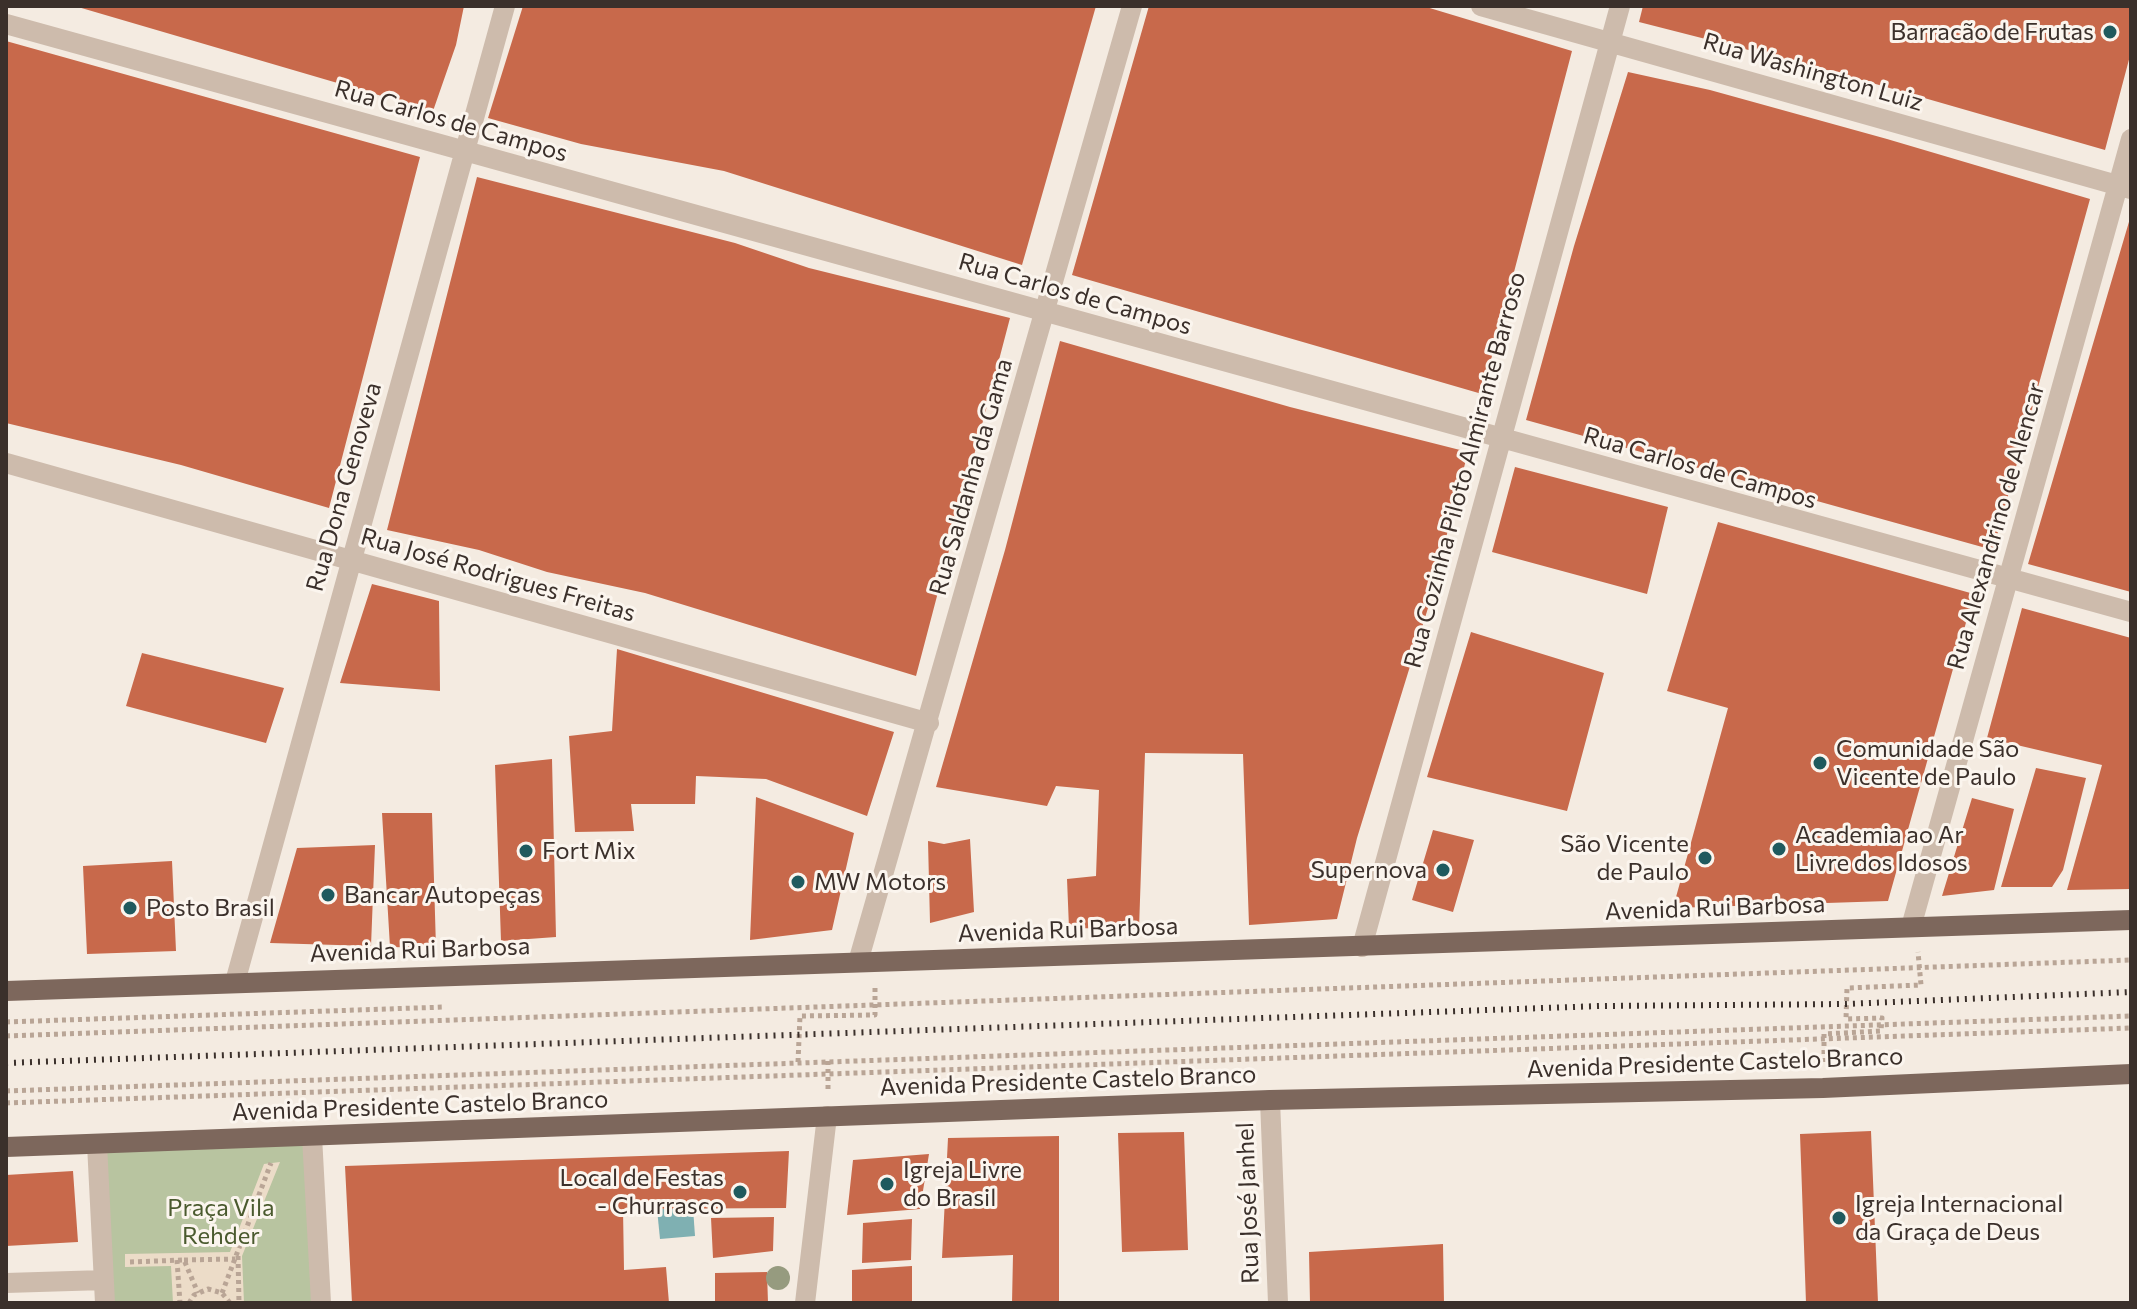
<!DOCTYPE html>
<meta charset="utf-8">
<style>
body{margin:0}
#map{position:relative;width:2137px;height:1309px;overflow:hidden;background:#f4ebe1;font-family:Commissioner,sans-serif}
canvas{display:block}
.frame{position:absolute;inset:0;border:8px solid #3b302b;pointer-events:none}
</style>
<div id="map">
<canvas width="2137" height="1309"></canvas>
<div class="frame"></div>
</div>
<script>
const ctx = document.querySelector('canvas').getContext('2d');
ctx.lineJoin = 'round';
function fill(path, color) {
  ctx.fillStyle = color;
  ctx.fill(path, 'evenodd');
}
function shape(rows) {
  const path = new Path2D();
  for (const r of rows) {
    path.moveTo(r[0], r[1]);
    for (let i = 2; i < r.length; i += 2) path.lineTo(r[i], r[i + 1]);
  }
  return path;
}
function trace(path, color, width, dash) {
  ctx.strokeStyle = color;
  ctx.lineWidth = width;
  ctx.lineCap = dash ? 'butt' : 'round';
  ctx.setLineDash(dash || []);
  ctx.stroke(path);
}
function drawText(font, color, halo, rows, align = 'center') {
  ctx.font = font + ' Commissioner,sans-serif';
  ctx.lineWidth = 6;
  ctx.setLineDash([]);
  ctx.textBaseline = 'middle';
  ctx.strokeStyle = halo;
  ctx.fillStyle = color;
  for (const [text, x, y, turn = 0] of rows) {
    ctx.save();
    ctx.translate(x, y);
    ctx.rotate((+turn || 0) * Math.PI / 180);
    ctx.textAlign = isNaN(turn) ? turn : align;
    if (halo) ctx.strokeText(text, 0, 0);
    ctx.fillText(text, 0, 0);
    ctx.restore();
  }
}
const green = shape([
 [312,1136,321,1303,103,1303,97,1144]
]);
const plaza = shape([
 [280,1162,242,1256,244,1303,173,1303,171,1266,125,1267,125,1254,230,1252,264,1164]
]);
const water = shape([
 [693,1208,695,1236,660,1239,657,1209]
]);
const building = shape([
 [464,6,456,45,433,111,78,7],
 [523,6,1096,6,1022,265,724,171,581,144,488,118],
 [1149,6,1423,6,1572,51,1482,394,1072,275],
 [1643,6,2131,6,2131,52,2105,150,1827,70,1639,22],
 [6,41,420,157,329,508,181,465,6,423],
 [1628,72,1710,90,1887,139,2090,199,1993,550,1526,420,1574,246],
 [477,177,735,243,809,268,1010,318,916,676,645,593,547,572,479,550,387,530],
 [2131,215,2131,592,2028,564],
 [1060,341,1290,407,1468,452,1428,608,1357,838,1337,919,1249,925,1243,754,1145,753,1139,929,1069,928,1067,879,1096,876,1099,790,1056,786,1047,806,936,787,1005,550],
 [1515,467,1668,507,1647,594,1492,552],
 [1718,522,1974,594,1888,901,1673,908,1728,708,1667,691],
 [372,584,439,601,440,691,340,683],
 [2022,608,2131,638,2131,889,2067,890,2102,765,1987,738],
 [1471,632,1604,673,1567,811,1427,777],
 [617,649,894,732,867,816,766,779,696,776,695,804,631,804,634,831,575,832,569,736,612,731],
 [142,653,284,688,266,743,126,706],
 [552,759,556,937,501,941,495,765],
 [2036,768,2086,778,2063,870,2052,887,2001,887],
 [756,797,854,833,832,930,750,940],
 [1972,798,2014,809,1994,890,1942,896],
 [382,813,432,813,436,948,390,947],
 [1433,830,1474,840,1453,912,1412,900],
 [970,839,974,912,930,923,928,841,944,844],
 [375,845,371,946,270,943,297,848],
 [172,861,176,951,87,954,83,866],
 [1871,1131,1878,1303,1806,1303,1800,1134],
 [1184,1132,1188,1250,1122,1252,1118,1133],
 [1059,1136,1059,1303,1012,1303,1013,1255,942,1258,948,1138],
 [789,1151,786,1208,623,1209,624,1270,666,1267,669,1303,352,1303,345,1166],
 [929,1154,920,1209,847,1215,853,1160],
 [73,1171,78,1242,6,1246,6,1175],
 [774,1217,773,1251,713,1258,711,1218],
 [912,1219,911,1260,862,1263,863,1223],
 [1443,1244,1444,1303,1310,1303,1309,1252],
 [912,1266,912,1303,852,1303,852,1270],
 [767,1272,768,1303,715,1303,715,1273]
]);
const path = shape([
 [6,1022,445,1007],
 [6,1036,2131,960],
 [798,1062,800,1016,875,1015,875,987],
 [1824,1062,1824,1034,1881,1031,1882,1018,1846,1019,1847,988,1921,985,1918,952],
 [828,1089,828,1061],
 [6,1091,2131,1016],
 [6,1103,2131,1028],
 [238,1256,239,1303],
 [177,1260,180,1303],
 [184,1260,235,1259],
 [130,1262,184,1260,198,1293],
 [222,1293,271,1163],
 [189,1303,194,1295,208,1289,222,1293,230,1303]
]);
const minor = shape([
 [1481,6,2131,189],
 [6,24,2131,612],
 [6,463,929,723],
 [1911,927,2131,139],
 [1362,947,1620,6],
 [858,962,1132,6],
 [235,982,505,6],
 [1270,1100,1278,1303],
 [312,1136,321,1303],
 [97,1144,105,1303],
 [6,1283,104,1280],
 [805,1303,827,1116]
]);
const major = shape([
 [6,991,2131,920],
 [6,1147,1270,1100,1823,1088,2131,1074]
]);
const rail = shape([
 [6,1063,1600,1006,1846,1004,2131,992]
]);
const trees = [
 [778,1278]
];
const markers = [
 [2110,32,8,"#1f5a5e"],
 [1820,763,8,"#1f5a5e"],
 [1779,849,8,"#1f5a5e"],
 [526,851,8,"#1f5a5e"],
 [1705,858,8,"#1f5a5e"],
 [1443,870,8,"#1f5a5e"],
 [798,882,8,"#1f5a5e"],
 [328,895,8,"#1f5a5e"],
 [130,908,8,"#1f5a5e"],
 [887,1184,8,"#1f5a5e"],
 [740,1192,8,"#1f5a5e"],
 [1839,1218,8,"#1f5a5e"]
];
const poiNames = [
 ["Barracão de Frutas",2094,32,"right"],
 ["Comunidade São",1836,749],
 ["Vicente de Paulo",1836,777],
 ["Academia ao Ar",1795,835],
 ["Livre dos Idosos",1795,863],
 ["São Vicente",1689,844,"right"],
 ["de Paulo",1689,872,"right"],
 ["Fort Mix",542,851],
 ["Supernova",1427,870,"right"],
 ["MW Motors",814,882],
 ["Bancar Autopeças",344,895],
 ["Posto Brasil",146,908],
 ["Igreja Livre",903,1170],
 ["do Brasil",903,1198],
 ["Local de Festas",724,1178,"right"],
 ["- Churrasco",724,1206,"right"],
 ["Igreja Internacional",1855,1204],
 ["da Graça de Deus",1855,1232]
];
const streetNames = [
 ["Rua Washington Luiz",1813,72,16],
 ["Rua Carlos de Campos",451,121,16],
 ["Rua Carlos de Campos",1075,294,16],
 ["Rua Carlos de Campos",1700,468,16],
 ["Rua Cozinha Piloto Almirante Barroso",1465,470,-75],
 ["Rua Saldanha da Gama",971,477,-74],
 ["Rua Dona Genoveva",344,487,-74],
 ["Rua Alexandrino de Alencar",1996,526,-74],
 ["Rua José Rodrigues Freitas",498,575,16],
 ["Avenida Rui Barbosa",1715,908,-2],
 ["Avenida Rui Barbosa",1068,930,-2],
 ["Avenida Rui Barbosa",420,950,-2],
 ["Avenida Presidente Castelo Branco",1715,1063,-2],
 ["Avenida Presidente Castelo Branco",1068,1081,-2],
 ["Avenida Presidente Castelo Branco",420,1106,-2],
 ["Rua José Janhel",1248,1203,-92]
];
const parkNames = [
 ["Praça Vila",221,1208],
 ["Rehder",221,1236]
];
fill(green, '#b8c4a0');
fill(plaza, '#ecdcc8');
fill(water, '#7fb0b2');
fill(building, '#c8694b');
trace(path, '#b9a596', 5, [4, 4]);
trace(minor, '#cdbbac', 20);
trace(major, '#7d675c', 20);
trace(rail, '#3b302b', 6, [2, 6]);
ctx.fillStyle = '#969b7f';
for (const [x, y] of trees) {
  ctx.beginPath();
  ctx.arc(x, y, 12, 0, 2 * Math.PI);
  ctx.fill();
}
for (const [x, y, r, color] of markers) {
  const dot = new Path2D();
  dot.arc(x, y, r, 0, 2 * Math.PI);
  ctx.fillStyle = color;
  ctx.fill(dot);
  trace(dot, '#fbf5ee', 3);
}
drawText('24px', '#3b302b', '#fbf5ee', poiNames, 'left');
drawText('24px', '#3b302b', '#fbf5ee', streetNames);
drawText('24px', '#4a5a2e', '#fbf5ee', parkNames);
</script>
